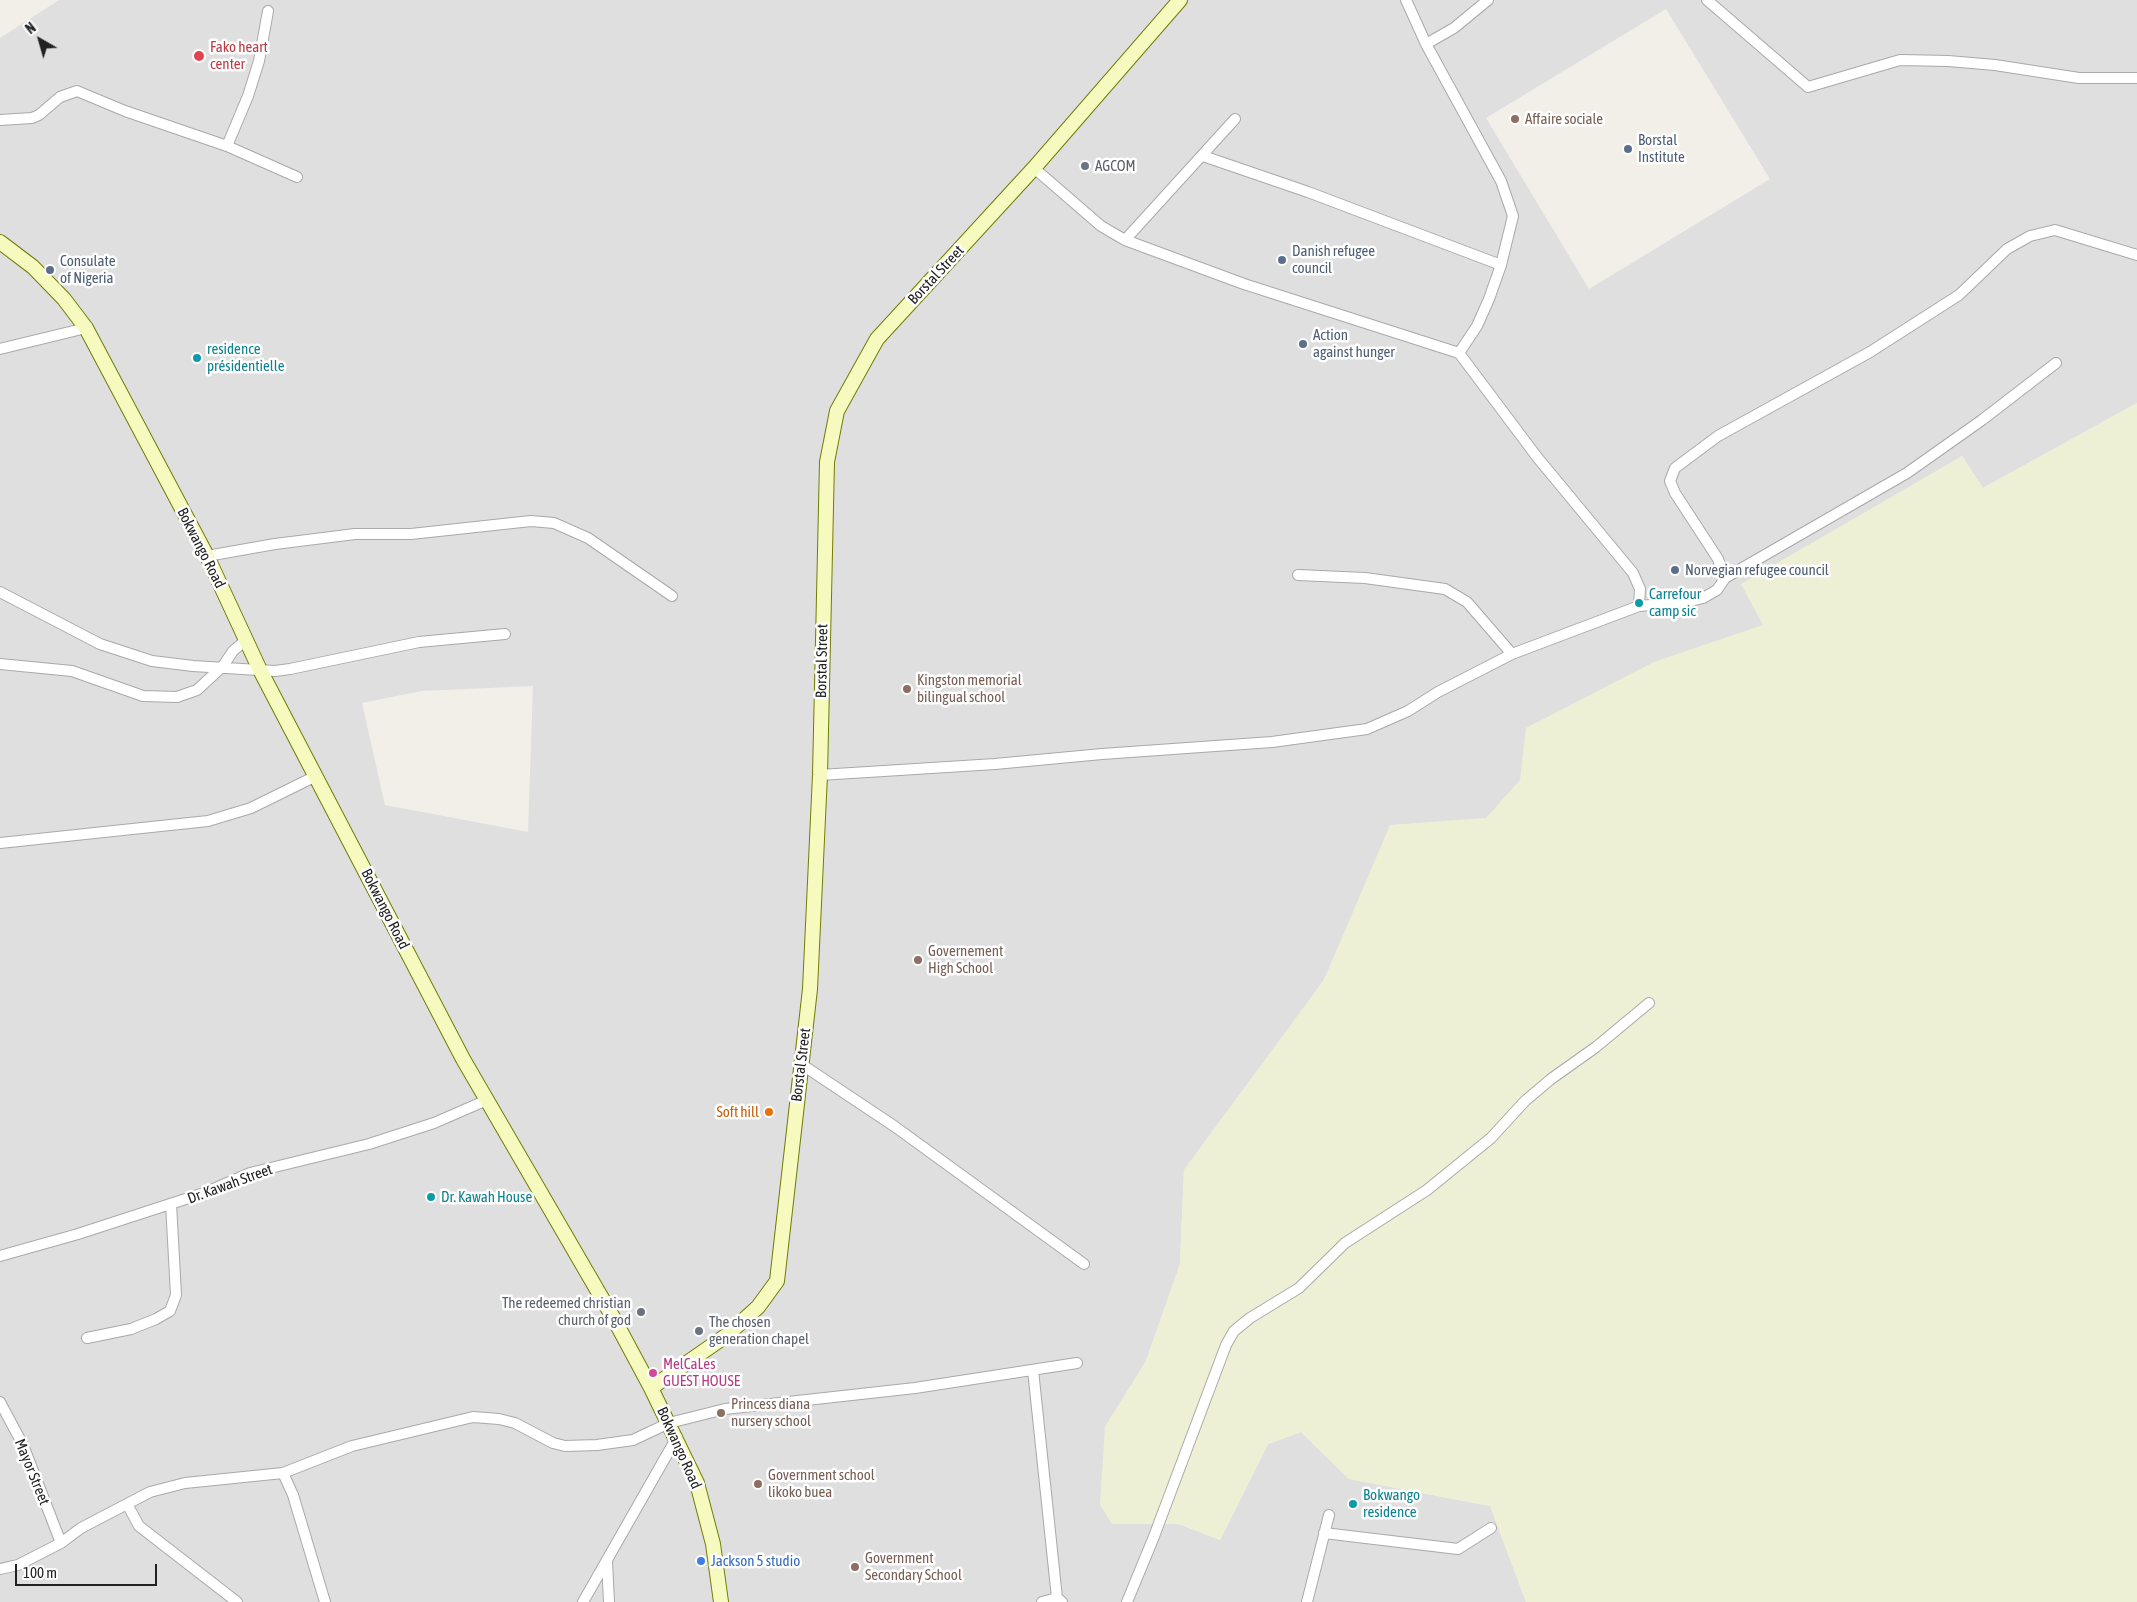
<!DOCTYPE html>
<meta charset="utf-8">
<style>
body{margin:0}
#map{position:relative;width:2137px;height:1602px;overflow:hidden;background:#f2efe9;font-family:"Asap Condensed",sans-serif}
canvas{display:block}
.north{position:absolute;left:15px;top:15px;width:50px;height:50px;-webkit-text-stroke:4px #fff;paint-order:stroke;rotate:322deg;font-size:14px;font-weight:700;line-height:20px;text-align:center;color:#222}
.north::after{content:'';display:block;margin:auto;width:18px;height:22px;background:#222;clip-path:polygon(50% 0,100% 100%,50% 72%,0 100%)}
.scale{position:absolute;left:15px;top:1564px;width:142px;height:22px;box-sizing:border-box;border:2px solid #222;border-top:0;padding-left:6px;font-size:15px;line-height:18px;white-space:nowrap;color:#222;-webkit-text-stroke:4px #fff;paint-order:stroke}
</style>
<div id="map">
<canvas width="2137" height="1602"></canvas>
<div class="north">N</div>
<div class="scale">100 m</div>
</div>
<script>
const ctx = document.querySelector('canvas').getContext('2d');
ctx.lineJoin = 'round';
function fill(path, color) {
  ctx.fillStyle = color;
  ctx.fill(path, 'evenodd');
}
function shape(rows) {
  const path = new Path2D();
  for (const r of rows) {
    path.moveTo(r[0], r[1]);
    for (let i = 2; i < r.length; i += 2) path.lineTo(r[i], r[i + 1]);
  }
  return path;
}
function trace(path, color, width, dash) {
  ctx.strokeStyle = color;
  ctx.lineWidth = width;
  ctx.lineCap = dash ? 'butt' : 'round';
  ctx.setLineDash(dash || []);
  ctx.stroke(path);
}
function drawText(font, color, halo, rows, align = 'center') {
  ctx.font = font + ' "Asap Condensed",sans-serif';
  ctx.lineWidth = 5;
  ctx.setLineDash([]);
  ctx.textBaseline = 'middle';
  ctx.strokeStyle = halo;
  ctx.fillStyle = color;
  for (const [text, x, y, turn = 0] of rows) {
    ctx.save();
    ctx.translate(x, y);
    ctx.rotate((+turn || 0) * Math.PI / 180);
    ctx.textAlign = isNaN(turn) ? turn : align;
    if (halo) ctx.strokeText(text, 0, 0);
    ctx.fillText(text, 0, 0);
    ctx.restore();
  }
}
const residential = shape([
 [59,0,2137,0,2137,403,1983,488,1962,456,1812,596,1338,948,1324,980,1184,1170,1180,1264,1146,1361,1105,1427,1112,1523,1179,1524,1220,1540,1268,1444,1301,1432,1349,1479,1490,1506,1526,1602,0,1602,0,38],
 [1666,9,1770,179,1589,289,1486,118],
 [533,686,528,832,385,805,362,703,422,691]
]);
const farmland = shape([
 [2137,403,2137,1602,1526,1602,1490,1506,1349,1479,1301,1432,1268,1444,1220,1540,1179,1524,1112,1524,1100,1505,1105,1427,1146,1361,1180,1264,1184,1170,1324,980,1390,825,1486,818,1520,780,1526,728,1654,662,1763,625,1741,584,1962,456,1983,488]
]);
const street = shape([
 [1406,0,1426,44,1501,181,1513,216,1501,265,1489,299,1477,326,1459,353],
 [1707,0,1808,87,1900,60,1948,61,1995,65,2079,78,2137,78],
 [1426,44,1454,28,1488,0],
 [0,120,32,118,39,115,60,97,77,91,125,111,227,146,297,177],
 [227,146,248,96,259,61,268,11],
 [1203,156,1308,192,1501,265],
 [1125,240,1235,119],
 [0,349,86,328],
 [207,556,275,544,355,534,411,534,531,521,554,523,588,538,672,596],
 [1298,575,1365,578,1445,589,1467,602,1512,654],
 [1725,578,1718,559,1675,493,1670,481,1675,468,1718,436,1870,352,1959,295,2007,249,2030,236,2055,230,2137,255],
 [0,592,100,644,152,661,193,666,275,671,290,669,419,642,505,634],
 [1639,606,1687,602,1703,598,1717,590,1725,578,1907,473,1982,420,2056,363],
 [0,664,72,671,143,696,177,697,197,690,223,666,233,651,246,640],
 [820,775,995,764,1102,754,1272,742,1367,729,1408,711,1438,692,1512,654,1639,606,1640,589,1633,573,1537,457,1459,353,1244,284,1125,240,1101,226,1034,168],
 [0,843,208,821,251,808,316,776],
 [801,1064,894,1126,1084,1264],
 [0,1256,78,1234,204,1193,250,1173,369,1144,434,1123,487,1100],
 [87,1338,131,1329,156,1319,170,1311,176,1295,171,1204],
 [1033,1370,1057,1598,1062,1602],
 [0,1402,23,1445,61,1543],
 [283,1473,293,1495,325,1602],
 [127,1504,139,1526,237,1602],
 [1324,1533,1458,1549,1491,1528],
 [607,1561,609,1602],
 [0,1569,18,1565,61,1543,81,1528,150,1492,185,1483,283,1473,352,1446,473,1417,499,1419,515,1423,553,1443,565,1446,597,1445,633,1440,669,1423,725,1409,915,1388,1077,1363],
 [583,1602,677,1437],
 [1042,1602,1057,1598],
 [1127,1602,1153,1539,1226,1345,1234,1331,1250,1318,1299,1288,1345,1243,1427,1190,1491,1138,1525,1101,1551,1079,1596,1047,1649,1003],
 [1307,1602,1329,1515]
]);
const secondary = shape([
 [0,242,33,267,64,299,86,328,207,556,259,668,463,1059,614,1319,651,1388,697,1483,713,1544,721,1602],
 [651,1388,727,1335,758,1307,777,1281,810,989,820,775,827,462,837,411,877,339,1034,168,1180,0]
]);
const markers = [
 [199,56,6,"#e0444e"],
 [1515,119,5,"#8d6e63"],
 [1628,149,5,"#5c6f8a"],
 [1085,166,5,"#6b7280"],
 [1282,260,5,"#5c6f8a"],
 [50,270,5,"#5c6f8a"],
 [1303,344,5,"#5c6f8a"],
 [197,358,5,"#0f9aa8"],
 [1675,570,5,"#5c6f8a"],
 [1639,603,5,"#0f9aa8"],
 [907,689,5,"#8d6e63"],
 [918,960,5,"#8d6e63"],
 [769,1112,5,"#e8710a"],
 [431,1197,5,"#0f9aa8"],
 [641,1312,5,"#6b7280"],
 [699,1331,5,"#6b7280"],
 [653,1373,5,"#d1479c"],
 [721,1413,5,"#8d6e63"],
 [758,1484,5,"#8d6e63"],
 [1353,1504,5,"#0f9aa8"],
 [701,1561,5,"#3f7fe0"],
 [855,1567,5,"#8d6e63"]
];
const healthNames = [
 ["Fako heart",210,47],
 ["center",210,64]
];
const educationNames = [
 ["Affaire sociale",1525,119],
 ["Kingston memorial",917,680],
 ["bilingual school",917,697],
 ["Governement",928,951],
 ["High School",928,968],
 ["Princess diana",731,1404],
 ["nursery school",731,1421],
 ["Government school",768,1475],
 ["likoko buea",768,1492],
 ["Government",865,1558],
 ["Secondary School",865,1575]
];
const serviceNames = [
 ["Borstal",1638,140],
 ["Institute",1638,157],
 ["Danish refugee",1292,251],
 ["council",1292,268],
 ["Consulate",60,261],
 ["of Nigeria",60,278],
 ["Action",1313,335],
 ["against hunger",1313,352],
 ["Norvegian refugee council",1685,570]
];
const worshipNames = [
 ["AGCOM",1095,166],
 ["The redeemed christian",631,1303,"right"],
 ["church of god",631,1320,"right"],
 ["The chosen",709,1322],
 ["generation chapel",709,1339]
];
const streetNames = [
 ["Borstal Street",936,275,-47],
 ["Bokwango Road",201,548,63],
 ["Borstal Street",822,661,-89],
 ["Bokwango Road",385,909,63],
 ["Borstal Street",801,1065,-83],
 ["Dr. Kawah Street",230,1184,-20],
 ["Bokwango Road",679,1448,66],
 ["Mayor Street",32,1472,68]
];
const cultureNames = [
 ["residence",207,349],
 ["présidentielle",207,366],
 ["Carrefour",1649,594],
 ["camp sic",1649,611],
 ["Dr. Kawah House",441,1197],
 ["Bokwango",1363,1495],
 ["residence",1363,1512]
];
const foodNames = [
 ["Soft hill",759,1112]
];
const hotelNames = [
 ["MelCaLes",663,1364],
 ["GUEST HOUSE",663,1381]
];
const shopNames = [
 ["Jackson 5 studio",711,1561]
];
fill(residential, '#e0dfdf');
fill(farmland, '#eef0d5');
trace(street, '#a9a9a9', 12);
trace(secondary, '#707d05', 16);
trace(street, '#fff', 10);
trace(secondary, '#f7fabf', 14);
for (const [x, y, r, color] of markers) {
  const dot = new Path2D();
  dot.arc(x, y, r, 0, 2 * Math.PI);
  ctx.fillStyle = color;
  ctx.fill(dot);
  trace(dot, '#fff', 2);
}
drawText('15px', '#be3a42', '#fff', healthNames, 'left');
drawText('15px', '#785e54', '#fff', educationNames, 'left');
drawText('15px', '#4e5e75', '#fff', serviceNames, 'left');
drawText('15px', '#5b616d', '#fff', worshipNames, 'left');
drawText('15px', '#222', '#fff', streetNames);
drawText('15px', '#0d838f', '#fff', cultureNames, 'left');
drawText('15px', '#c56008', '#fff', foodNames, 'right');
drawText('15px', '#b23c85', '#fff', hotelNames, 'left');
drawText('15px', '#366cbe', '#fff', shopNames, 'left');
</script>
